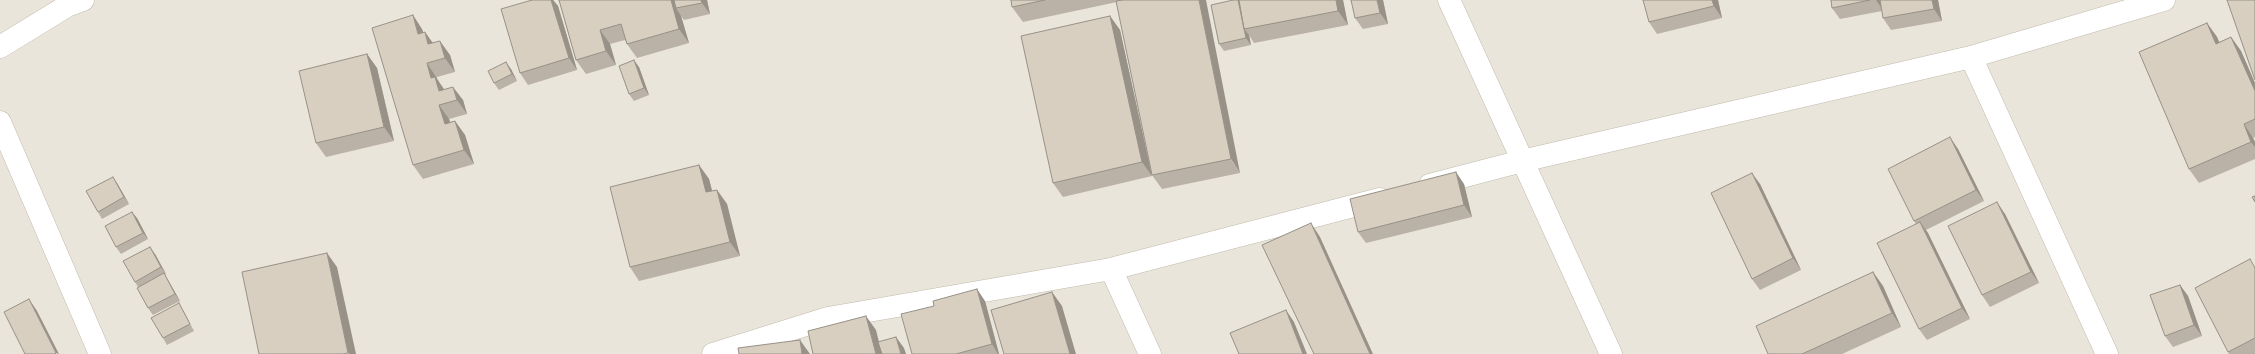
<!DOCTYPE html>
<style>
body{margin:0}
canvas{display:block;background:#f6f3ec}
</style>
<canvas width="2255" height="354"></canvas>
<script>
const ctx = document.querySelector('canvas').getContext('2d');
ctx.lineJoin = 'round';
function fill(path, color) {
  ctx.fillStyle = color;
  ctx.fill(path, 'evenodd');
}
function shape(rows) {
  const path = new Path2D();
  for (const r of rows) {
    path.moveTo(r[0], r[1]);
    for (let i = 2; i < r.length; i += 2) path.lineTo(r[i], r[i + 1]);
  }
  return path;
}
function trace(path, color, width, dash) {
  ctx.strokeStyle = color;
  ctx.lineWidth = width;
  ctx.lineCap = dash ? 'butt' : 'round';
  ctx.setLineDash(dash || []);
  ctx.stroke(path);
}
const residential = shape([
 [0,0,2255,0,2255,354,0,354]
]);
const minor = shape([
 [1449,0,1611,354],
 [0,47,67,6,83,0],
 [1971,57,2107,354],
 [0,122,100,354],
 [1430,185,1522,161,1971,57,2164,0],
 [1111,269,1150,354],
 [713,354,828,318,1111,269,1380,199]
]);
const wall = shape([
 [532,0,553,0,558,6,577,70,528,85,520,73],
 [559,0,707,0,710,14,684,20,681,16,689,43,637,58,627,44,625,40,610,44,616,65,586,74,576,60],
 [1011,0,1119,0,1119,1,1123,0,1240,173,1162,189,1152,175,1117,2,1023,22,1012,7],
 [1239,0,1343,0,1348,25,1254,43,1249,35,1251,45,1224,51,1219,44],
 [1351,0,1383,0,1388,24,1363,29,1355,18],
 [1643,0,1718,0,1722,18,1657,34,1649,22],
 [1831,0,1938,0,1942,21,1891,30,1883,18,1882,11,1840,19,1832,8],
 [1110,16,1120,30,1152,176,1063,197,1053,183],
 [2207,23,2217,37,2219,42,2231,37,2241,51,2255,83,2255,137,2253,138,2255,142,2255,159,2199,183,2189,169],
 [422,29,423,32,425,32,432,43,450,55,455,72,437,77,437,80,444,89,463,100,467,114,449,119,450,122,455,121,465,135,474,164,423,179,413,165],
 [367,54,377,68,394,141,326,157,316,143],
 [639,67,649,95,634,101,629,94],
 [511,69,517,81,499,90,494,83],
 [1958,149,1984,201,1926,230,1928,233,1970,319,1927,340,1919,329,1916,224,1914,221],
 [699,165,709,179,712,191,717,190,727,204,740,256,639,281,630,267],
 [117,183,129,204,102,219,98,212],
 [1464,184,1472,217,1366,243,1358,232],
 [1760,184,1801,270,1760,290,1752,279],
 [2005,214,2039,283,1990,307,1982,295],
 [137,218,148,239,121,254,116,247],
 [155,254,166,274,165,275,180,301,153,315,148,308,138,287,135,282],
 [2255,266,2255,354,2229,354,2228,352],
 [1873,272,1883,286,1901,327,1842,354,1768,354],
 [2180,285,2188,296,2202,336,2173,347,2165,336],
 [985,301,999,354,912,354],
 [179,303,183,310,194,331,167,345,163,338]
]);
const shadedWall = shape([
 [551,0,553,0,558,6,577,70,569,58],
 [671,0,677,0,676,8,681,16,689,43,679,29],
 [701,0,707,0,710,14,702,3],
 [1199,0,1206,0,1240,173,1231,159],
 [1238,0,1239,0,1244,29,1249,35,1251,45,1246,38],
 [1336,0,1343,0,1348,25,1338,11],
 [1377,0,1383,0,1388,24,1380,13],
 [1712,0,1718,0,1722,18,1714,6],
 [1876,0,1881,0,1883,10],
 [1932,0,1938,0,1942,21,1934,9],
 [413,15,422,29,428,47,418,34],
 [1110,16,1120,30,1152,176,1142,162],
 [2207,23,2217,37,2226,58,2216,44],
 [600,30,610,44,616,65,606,51],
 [425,32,435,46,428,44],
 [2231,37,2241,51,2255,83,2255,91],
 [440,41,450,55,455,72,445,58],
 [367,54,377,68,394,141,384,127],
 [634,60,639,67,649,95,644,88],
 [506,62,511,69,517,81,512,74],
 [427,63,445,91,448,102,431,78],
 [453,87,463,100,467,114,457,100],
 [439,105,449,119,455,138,445,124],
 [455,121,465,135,474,164,464,150],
 [2244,124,2253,138,2255,142,2255,147,2251,142],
 [1950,137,1958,149,1984,201,1976,190],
 [699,165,709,179,716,206,706,192],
 [1456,172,1464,184,1472,217,1464,205],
 [1752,173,1760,184,1801,270,1793,258],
 [113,177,117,183,129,204,124,197],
 [717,190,727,204,740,256,730,242],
 [1997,202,2005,214,2039,283,2031,272],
 [132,212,137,218,148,239,143,233],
 [1920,222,1928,233,1970,319,1962,308],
 [1311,223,1320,237,1373,354,1370,354],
 [150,247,155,254,166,274,161,267],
 [327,253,337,267,356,354,349,354,348,353],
 [1873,272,1883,286,1901,327,1892,313],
 [164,273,180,301,175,294],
 [2180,285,2188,296,2202,336,2194,325],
 [977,289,985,301,999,354,998,354,992,344],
 [1052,292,1062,306,1076,354,1070,354],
 [29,299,37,311,59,354,56,353],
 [1286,310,1294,322,1307,354,1303,354],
 [866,316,876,330,882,354,876,354],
 [896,337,904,348,906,354,901,354],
 [800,340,810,354,802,354]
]);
const building = shape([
 [532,0,551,0,569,58,520,73,501,9,532,0],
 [559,0,671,0,679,29,627,44,621,24,600,30,606,51,576,60,559,0],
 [674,0,701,0,702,3,676,8,674,0],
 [1011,0,1045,0,1012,7,1011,0],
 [1123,0,1199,0,1231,159,1152,175,1116,1,1123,0],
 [1233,0,1238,0,1246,38,1219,44,1211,5,1233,0],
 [1239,0,1336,0,1338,11,1244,29,1239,0],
 [1351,0,1377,0,1380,13,1355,18,1351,0],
 [1643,0,1712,0,1714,6,1649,22,1643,0],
 [1831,0,1870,0,1832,8,1831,0],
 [1880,0,1932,0,1934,9,1883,18,1880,0],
 [2227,0,2255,0,2255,80,2227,0],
 [413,15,418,34,425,32,428,44,440,41,445,58,427,63,431,78,435,77,439,91,453,87,457,100,439,105,445,124,455,121,464,150,413,165,372,28,413,15],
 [1110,16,1142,162,1053,183,1021,36,1110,16],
 [2207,23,2216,44,2231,37,2255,91,2255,119,2244,124,2251,142,2189,169,2139,52,2207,23],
 [367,54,384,127,316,143,299,71,367,54],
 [634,60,644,88,629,94,619,66,634,60],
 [506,62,512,74,494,83,488,71,506,62],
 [1950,137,1976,190,1914,221,1888,169,1950,137],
 [699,165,706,192,717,190,730,242,630,267,610,187,699,165],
 [1456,172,1464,205,1358,232,1350,199,1456,172],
 [1752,173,1793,258,1752,279,1711,193,1752,173],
 [113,177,124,197,98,212,86,191,113,177],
 [2255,196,2255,202,2252,197,2255,196],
 [1997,202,2031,272,1982,295,1948,226,1997,202],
 [132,212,143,233,116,247,105,226,132,212],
 [1920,222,1962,308,1919,329,1877,243,1920,222],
 [1311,223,1370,354,1314,354,1262,245,1311,223],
 [150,247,161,267,135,282,123,261,150,247],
 [327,253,348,353,343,354,259,354,242,272,327,253],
 [2250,259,2255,268,2255,338,2228,352,2195,288,2250,259],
 [1873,272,1892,313,1802,354,1768,354,1756,326,1873,272],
 [164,273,175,294,148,308,137,288,164,273],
 [2180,285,2194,325,2165,336,2150,295,2180,285],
 [977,289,992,344,956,354,912,354,901,314,934,306,933,301,977,289],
 [1052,292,1070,354,1004,354,991,310,1052,292],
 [29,299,56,353,55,354,25,354,4,312,29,299],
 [179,303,190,324,163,338,151,318,179,303],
 [1286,310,1303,354,1239,354,1230,333,1286,310],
 [866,316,876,354,813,354,808,331,866,316],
 [896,337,901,354,882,354,878,342,896,337],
 [800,340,802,354,739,354,738,348,800,340]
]);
fill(residential, '#eae5da');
trace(minor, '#c2bbae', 23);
trace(minor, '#fff', 22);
fill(wall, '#bab2a6');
fill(shadedWall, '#979187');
fill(building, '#d8cfc1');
trace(building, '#979187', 1);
</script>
